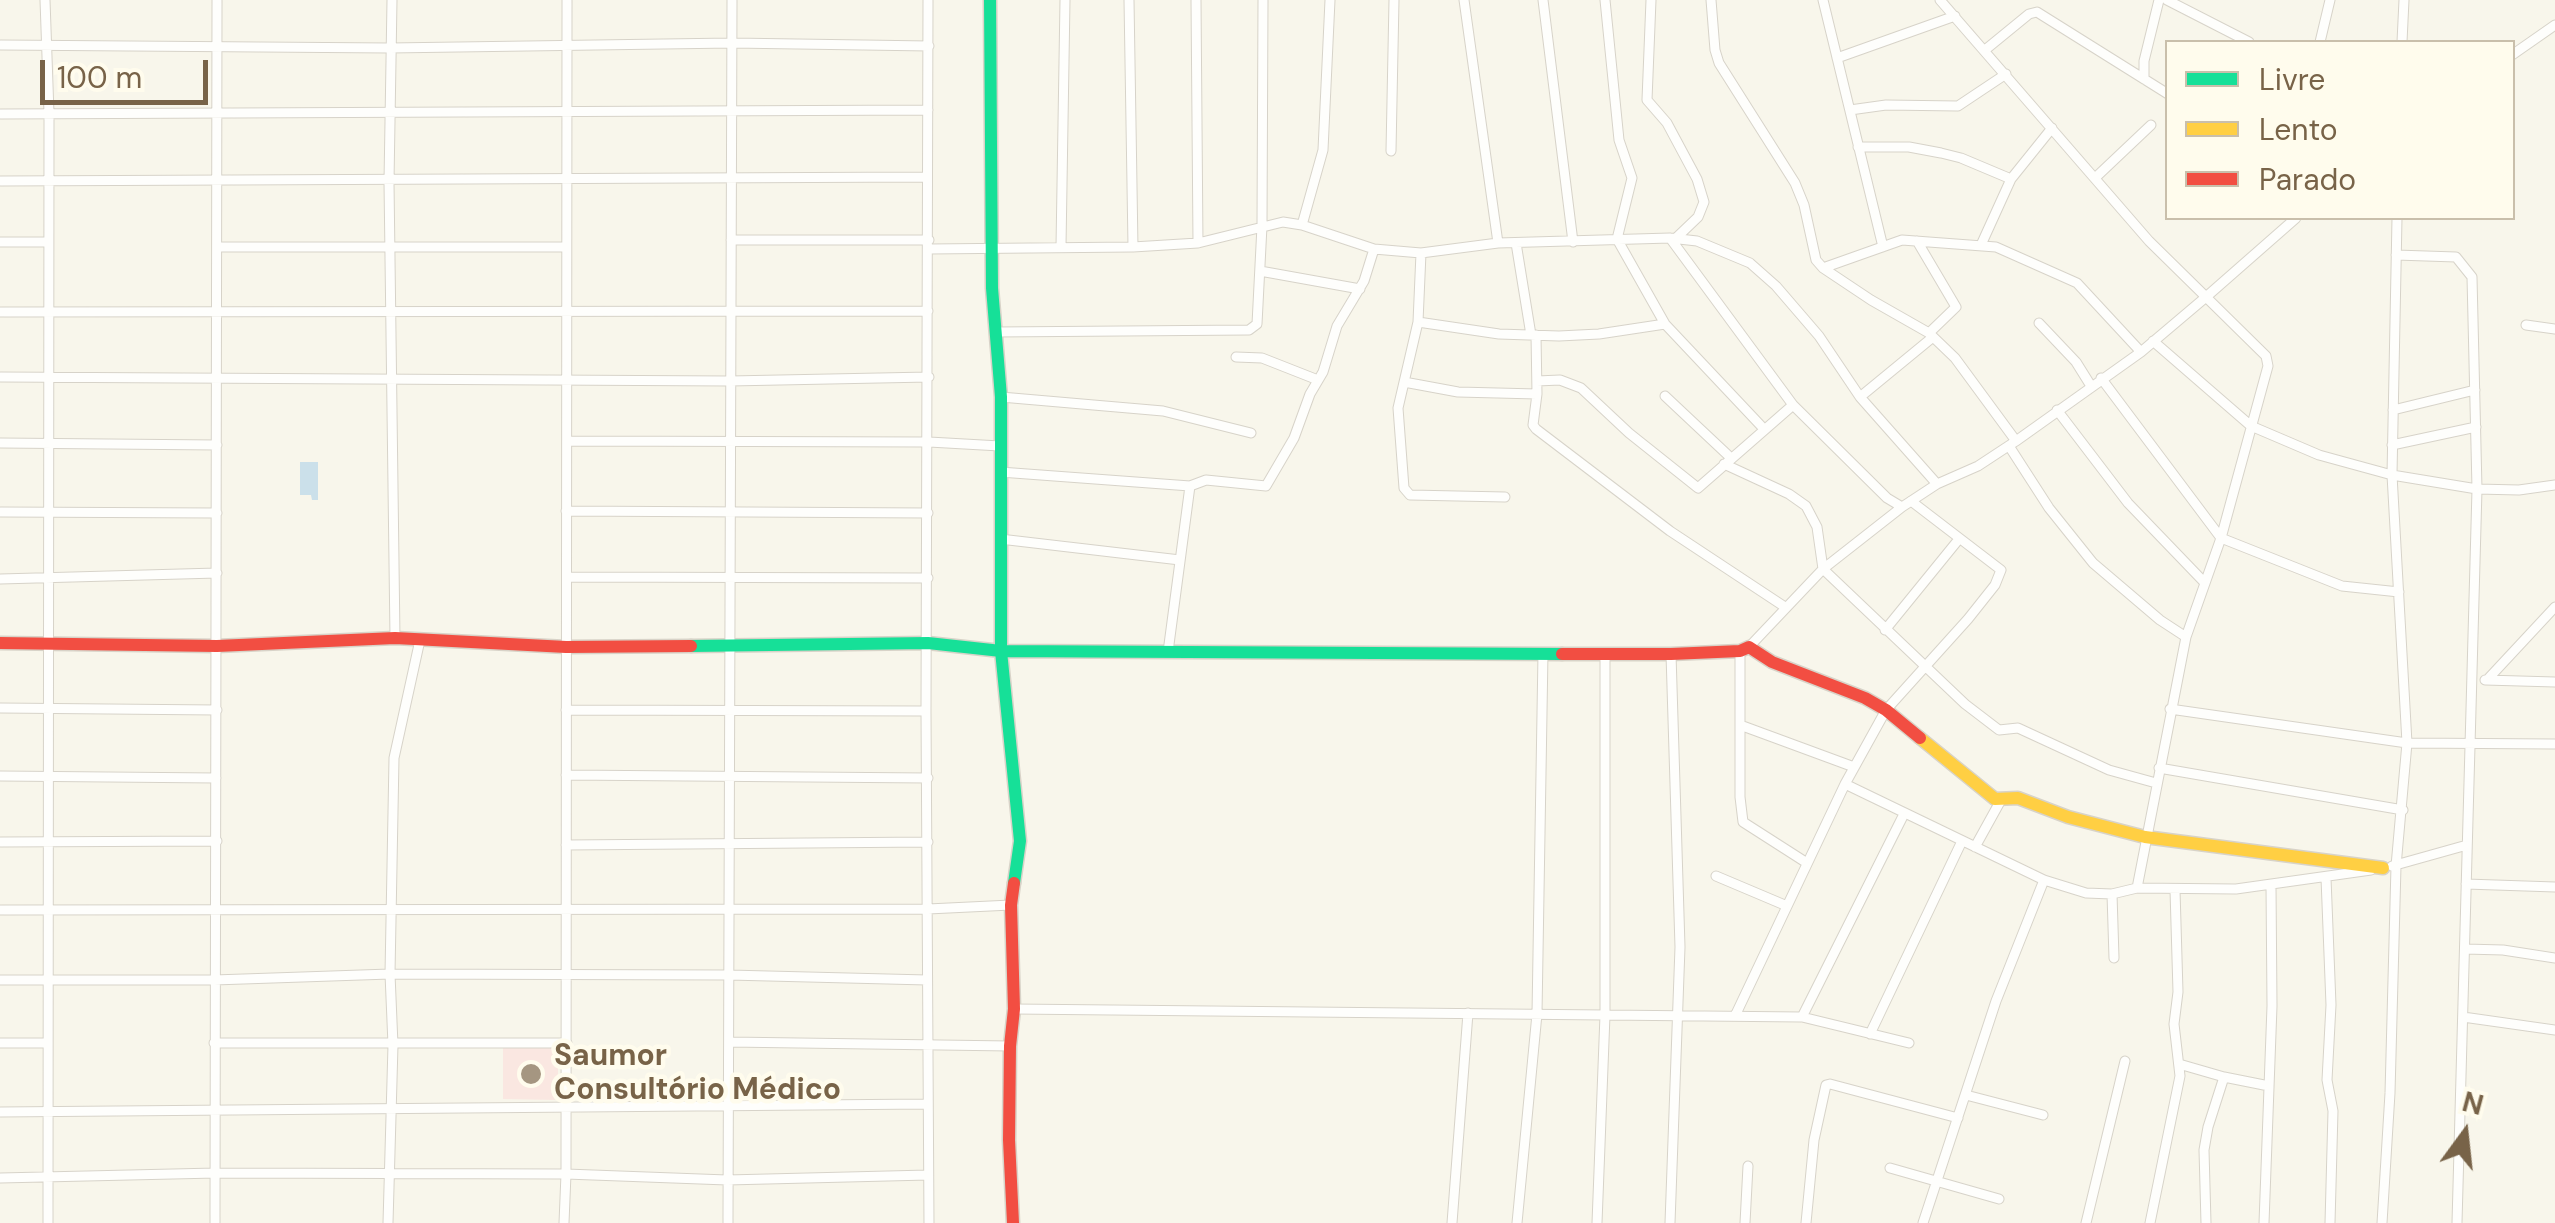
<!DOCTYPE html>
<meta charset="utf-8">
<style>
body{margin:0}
#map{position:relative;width:2555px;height:1223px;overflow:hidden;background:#f8f6eb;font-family:"DM Sans",sans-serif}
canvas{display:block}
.legend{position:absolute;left:2165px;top:40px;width:350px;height:180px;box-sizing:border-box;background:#fffced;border:2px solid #c9bfab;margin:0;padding:12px 18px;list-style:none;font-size:30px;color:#786348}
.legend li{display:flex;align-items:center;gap:20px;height:50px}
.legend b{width:50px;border:2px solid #c9bfab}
.north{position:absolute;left:2415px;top:1083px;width:100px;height:100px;-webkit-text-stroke:8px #fffced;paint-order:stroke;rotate:15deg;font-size:28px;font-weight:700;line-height:40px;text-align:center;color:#786348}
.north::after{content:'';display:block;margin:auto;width:35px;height:45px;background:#786348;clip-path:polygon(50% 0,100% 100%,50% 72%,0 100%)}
.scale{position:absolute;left:40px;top:60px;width:168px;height:45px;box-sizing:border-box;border:5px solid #786348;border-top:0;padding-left:12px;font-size:30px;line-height:35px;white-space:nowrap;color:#786348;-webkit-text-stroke:8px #fffced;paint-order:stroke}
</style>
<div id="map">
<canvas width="2555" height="1223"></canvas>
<ul class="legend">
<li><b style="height:12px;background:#16e098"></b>Livre</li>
<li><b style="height:12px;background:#ffcf43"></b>Lento</li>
<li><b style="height:12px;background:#f24e42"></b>Parado</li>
</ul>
<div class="north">N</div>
<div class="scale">100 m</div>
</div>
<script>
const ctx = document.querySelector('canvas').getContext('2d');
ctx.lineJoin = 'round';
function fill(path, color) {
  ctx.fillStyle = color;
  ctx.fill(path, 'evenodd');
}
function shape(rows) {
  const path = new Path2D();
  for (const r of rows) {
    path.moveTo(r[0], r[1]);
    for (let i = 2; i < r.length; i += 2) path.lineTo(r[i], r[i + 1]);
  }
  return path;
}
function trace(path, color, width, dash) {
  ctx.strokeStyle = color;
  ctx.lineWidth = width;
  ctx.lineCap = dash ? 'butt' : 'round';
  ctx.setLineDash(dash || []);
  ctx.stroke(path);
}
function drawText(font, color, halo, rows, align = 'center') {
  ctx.font = font + ' "DM Sans",sans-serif';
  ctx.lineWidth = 9;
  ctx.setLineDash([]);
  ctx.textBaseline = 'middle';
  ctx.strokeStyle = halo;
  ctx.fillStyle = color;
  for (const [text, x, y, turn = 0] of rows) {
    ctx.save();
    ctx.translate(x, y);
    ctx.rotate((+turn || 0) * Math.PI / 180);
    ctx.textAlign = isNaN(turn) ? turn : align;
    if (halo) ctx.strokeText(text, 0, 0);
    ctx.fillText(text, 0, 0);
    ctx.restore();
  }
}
const medical = shape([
 [503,1048,558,1048,558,1100,503,1099]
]);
const water = shape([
 [300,462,318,462,318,500,312,500,311,495,300,495]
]);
const street = shape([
 [45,0,49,113,48,1223],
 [392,0,389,182,395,638],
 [928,0,926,711,929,1223],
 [1129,0,1133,247],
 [1196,0,1198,243],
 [1464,0,1498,243],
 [1543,0,1573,242],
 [1605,0,1619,140,1632,178,1617,239,1665,324,1764,429],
 [1651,0,1647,100,1667,123,1697,179,1704,202,1698,217,1675,239],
 [1711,0,1715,50,1719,63,1795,183,1804,205,1816,260,1823,268,1871,300,1929,333,1955,358,2016,441],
 [1823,0,1883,247],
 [2167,0,2249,42],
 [2320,42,2330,0],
 [2402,42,2404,0],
 [0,45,390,48,732,43,929,46],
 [1985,50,2029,14,2037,12,2168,94],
 [2512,55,2555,25],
 [1837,58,1955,16],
 [2144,79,2144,61,2159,0],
 [1850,110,1886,105,1958,106,2006,74],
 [0,114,928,110],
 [1858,147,1909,147,1941,153,1961,158,2011,179],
 [1391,151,1394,0],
 [2095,178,2151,125],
 [0,181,927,177],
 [1302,225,1323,150,1330,0],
 [1670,238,1793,405,1887,498,1902,507],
 [731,240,929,240],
 [1917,241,1956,307,1929,333],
 [0,242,47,242],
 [1516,243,1531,335],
 [1981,245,2011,179,2052,128],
 [217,247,566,247],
 [1061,247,1065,0],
 [929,249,1133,247,1198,243,1283,222,1302,225,1374,249,1421,253,1498,243,1670,238,1697,241,1750,263,1776,286,1819,336,1860,397,1937,484,1978,466,2016,441,2141,352,2206,297,2149,241,1940,0],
 [1421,253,1418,322,1398,408,1404,488,1410,495,1505,497],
 [2396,255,2456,257,2472,277,2477,489,2457,1223],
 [1823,268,1902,240,1996,247,2077,283,2141,352],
 [1260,271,1360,289],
 [0,312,928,311],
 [1418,322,1499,334,1559,336,1599,334,1665,324],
 [2039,323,2076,362,2091,386],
 [2526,325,2555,329],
 [996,332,1249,330,1257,324,1262,226,1263,0],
 [1536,335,1537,394,1533,425,1536,429,1670,531,1785,607],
 [2153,341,2251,426,2319,455,2392,475,2477,489,2519,490,2555,485],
 [1236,357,1262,358,1318,380],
 [0,377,730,381,929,377],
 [2101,378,2221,538,2342,586,2399,592],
 [1537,381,1560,380,1581,388,1629,433,1698,488,1793,405],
 [1404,382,1458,392,1537,394],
 [1665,396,1731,458],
 [1001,397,1163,411,1251,433],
 [1860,397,1933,337],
 [2057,410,2128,503,2204,582],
 [2393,410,2475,390],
 [567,441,929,442,1000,446],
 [0,443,217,445],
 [2392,445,2476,427],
 [2009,446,2049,508,2093,563,2160,620,2186,637],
 [1724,464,1789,494,1806,506,1817,527,1823,569,1965,704,1999,730,2018,728,2109,770,2156,783],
 [1000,472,1190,486,1206,480,1266,486,1294,438,1310,394,1323,372,1337,326,1364,281,1374,249],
 [566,511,928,513],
 [0,512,217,513],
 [1000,539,1180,560],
 [567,577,928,578],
 [0,579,217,573],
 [1885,630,1959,539],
 [1749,647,1823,569,1902,507,1937,484],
 [1740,651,1740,797,1743,822,1807,863],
 [1168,652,1190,486],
 [2485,680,2555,682],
 [2487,680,2555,607],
 [0,708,217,710],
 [2170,709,2407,743,2555,744],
 [566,710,926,711],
 [1740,725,1854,767],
 [2159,768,2403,810],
 [566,775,928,778],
 [0,776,216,778],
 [1845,784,2044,880,2086,893,2112,894,2137,888,2236,889,2371,870],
 [0,842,217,841],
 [566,845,928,842],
 [1975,847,2001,800],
 [2392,866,2467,845],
 [1716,876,1787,906],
 [2326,878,2331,1005,2327,1080,2333,1111,2330,1223],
 [2466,884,2555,887],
 [2137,888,2186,637,2221,538,2268,366,2266,356,2206,297,2296,218],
 [2112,894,2114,958],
 [0,910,928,909,1011,905],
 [2465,949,2503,950,2555,958],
 [0,980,214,980,390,974,729,975,927,980],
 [1014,1009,1802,1017,1909,1043],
 [1735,1016,1845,784,1886,710,1968,619,1995,585,2001,570,1911,501],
 [1802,1017,1904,814],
 [2463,1017,2555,1030],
 [1870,1034,1962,841],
 [729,1042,1010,1046],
 [0,1043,48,1043],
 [214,1043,567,1043],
 [2179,1064,2224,1077],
 [1966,1095,2043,1115],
 [0,1112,928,1104],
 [1890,1168,1999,1199],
 [0,1178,216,1173,566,1174,727,1180,928,1175],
 [215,1223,217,0],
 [388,1223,393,1045,390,974,394,758,420,640],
 [564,1223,566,1174,567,0],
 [728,1223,732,0],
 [1452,1223,1468,1013],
 [1517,1223,1537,1014,1543,653],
 [1597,1223,1605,1015,1605,653],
 [1670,1223,1680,947,1671,654],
 [1745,1223,1748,1166],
 [1806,1223,1814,1140,1826,1085,1830,1084,1958,1118],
 [1923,1223,1996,1001,2044,880],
 [2086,1223,2125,1061],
 [2150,1223,2180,1076,2174,1024,2178,992,2175,890],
 [2206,1223,2204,1150,2208,1127,2224,1077,2269,1086],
 [2264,1223,2272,1006,2271,885],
 [2382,1223,2390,1093,2396,866,2407,743,2392,475,2397,218]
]);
const fast = shape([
 [990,0,992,288,1001,397,1001,651,1020,841,1014,883],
 [691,646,928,643,1001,651,1562,654]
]);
const slow = shape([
 [1920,738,1995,799,2018,798,2068,817,2145,837,2383,868]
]);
const jam = shape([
 [0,643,217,646,395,638,566,647,691,646],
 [1562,654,1671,654,1740,651,1749,647,1772,662,1865,698,1886,710,1920,738],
 [1013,1223,1009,1140,1010,1046,1014,1009,1011,905,1014,883]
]);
const markers = [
 [531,1074,12,"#a59681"]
];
const poiNames = [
 ["Saumor",554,1057],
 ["Consultório Médico",554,1091]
];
fill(medical, '#fae7e1');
fill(water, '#cbe0ea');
trace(street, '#d7d3c9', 11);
trace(fast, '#d8d3c8', 15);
trace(slow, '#d8d3c8', 15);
trace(jam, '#d8d3c8', 15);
trace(street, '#fefefc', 9);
trace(fast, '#16e098', 12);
trace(slow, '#ffcf43', 12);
trace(jam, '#f24e42', 12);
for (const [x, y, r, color] of markers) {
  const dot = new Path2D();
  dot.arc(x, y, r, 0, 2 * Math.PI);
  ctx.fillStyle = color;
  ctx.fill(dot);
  trace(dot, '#fffced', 4);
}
drawText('bold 30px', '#786348', '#fffced', poiNames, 'left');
</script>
